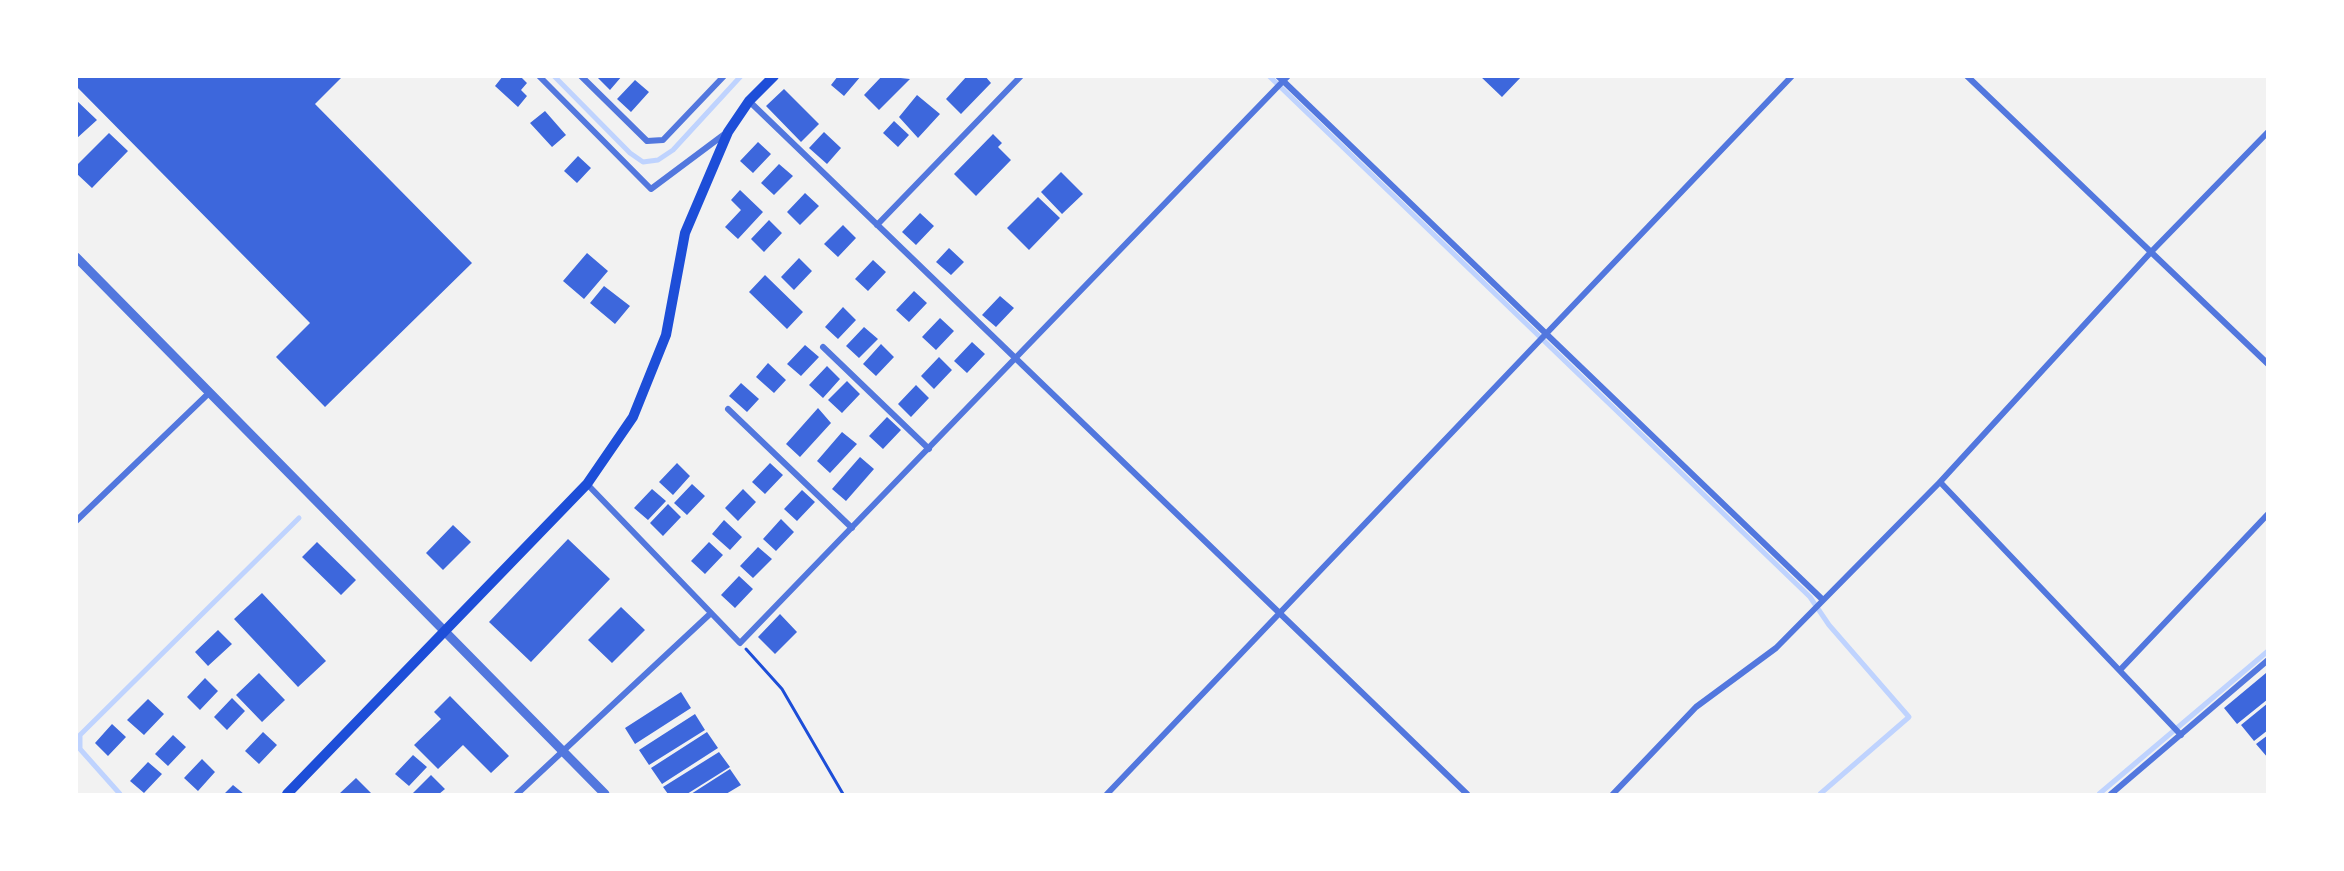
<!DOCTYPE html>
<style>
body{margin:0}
#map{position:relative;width:2344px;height:871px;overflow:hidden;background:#f2f2f2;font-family:"Alegreya Sans",sans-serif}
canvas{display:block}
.frame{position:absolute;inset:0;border:78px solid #fff;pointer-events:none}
</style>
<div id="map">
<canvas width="2344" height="871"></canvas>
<div class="frame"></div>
</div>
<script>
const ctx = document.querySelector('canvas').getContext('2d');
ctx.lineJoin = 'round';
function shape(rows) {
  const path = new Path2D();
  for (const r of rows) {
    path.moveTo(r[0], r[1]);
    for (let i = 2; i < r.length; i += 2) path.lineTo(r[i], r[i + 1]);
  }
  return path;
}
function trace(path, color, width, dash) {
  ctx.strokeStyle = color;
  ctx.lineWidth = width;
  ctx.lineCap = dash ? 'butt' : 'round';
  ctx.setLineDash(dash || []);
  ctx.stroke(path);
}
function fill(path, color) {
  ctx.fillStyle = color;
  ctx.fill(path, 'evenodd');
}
const stream = shape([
 [554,76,630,153,643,162,658,160,673,150,741,76],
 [1269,76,1810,597,1829,625,1909,717,1820,794],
 [120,794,80,749,80,735,299,518],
 [2099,794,2268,651]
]);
const building = shape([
 [76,76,343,76,315,104,472,263,325,407,276,357,310,323,76,86],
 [503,76,520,76,527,83,521,90,527,96,518,107,495,86],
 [596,76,622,76,610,90],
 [838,76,861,76,844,96,831,85],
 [882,76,910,79,879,110,864,95],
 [967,76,985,76,991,83,961,114,946,99],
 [1480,76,1522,76,1502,97],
 [635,80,649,92,631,112,617,99],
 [784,89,819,124,801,142,766,106],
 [917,95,940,114,918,138,899,117],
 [76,100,97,120,76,139],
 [545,111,566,135,552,147,530,123],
 [894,121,909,135,898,147,883,133],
 [824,132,841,148,827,164,809,148],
 [109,133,128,151,92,188,76,173,76,166],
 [993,134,1002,143,998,147,1011,160,976,196,954,174],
 [758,142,771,154,753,173,740,161],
 [578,156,591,168,577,183,564,171],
 [779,164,793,176,774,195,761,183],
 [1061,172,1083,194,1062,214,1041,192],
 [740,190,763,212,738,239,725,227,741,210,731,200],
 [805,193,819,206,800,225,787,212],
 [1038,197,1060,218,1029,250,1007,228],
 [920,213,934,226,916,245,902,232],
 [769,220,782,233,764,252,751,239],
 [843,225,856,238,838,257,824,244],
 [949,248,964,262,951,275,936,262],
 [587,253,608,271,584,299,563,281],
 [799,258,812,271,794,290,781,277],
 [873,260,886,272,868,291,855,279],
 [765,275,803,312,787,329,749,292],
 [604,286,630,306,615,324,590,303],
 [914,291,927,303,909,322,896,310],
 [1000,296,1014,308,996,327,982,315],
 [843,307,856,320,838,339,825,327],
 [940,318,954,331,936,350,922,337],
 [864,327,878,339,859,358,846,346],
 [972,342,985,354,967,373,954,361],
 [881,344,894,357,876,376,863,364],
 [805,345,819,357,801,376,787,364],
 [939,357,952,370,934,389,921,376],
 [768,363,786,380,774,393,756,377],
 [827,366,840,379,823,398,809,385],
 [847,381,860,394,842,413,828,400],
 [741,383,759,399,747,412,729,396],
 [916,385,929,398,911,417,898,404],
 [818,408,831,423,800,457,786,444],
 [887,417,901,430,883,449,869,436],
 [842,432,857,444,830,473,817,461],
 [860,457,874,469,846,501,832,489],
 [677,463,690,476,673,495,659,482],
 [770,463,783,475,765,494,752,482],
 [692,484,705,496,687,515,674,503],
 [652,489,666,501,648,520,634,508],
 [743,489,756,502,738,521,725,508],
 [802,490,815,502,797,521,784,509],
 [668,504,681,517,663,536,650,523],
 [781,519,794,532,776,551,763,539],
 [724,520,742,537,730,550,712,534],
 [453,525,471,542,443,570,426,553],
 [568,539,610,579,531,662,489,622],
 [317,542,356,580,341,595,302,557],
 [709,542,723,555,705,574,691,561],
 [758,547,772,559,753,578,740,566],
 [739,576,753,589,735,608,721,595],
 [262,593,326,661,298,687,234,619],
 [621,607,645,630,612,663,588,640],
 [780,614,797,632,775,654,758,637],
 [218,630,232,644,208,666,195,652],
 [259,673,285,700,262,722,236,695],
 [2266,673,2268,699,2237,724,2224,708],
 [205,678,218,691,200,710,187,697],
 [681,692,691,708,635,744,625,728],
 [450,696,509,756,491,773,463,745,438,769,414,745,441,719,434,712],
 [232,698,245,711,227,730,214,717],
 [148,699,164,714,144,735,127,720],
 [2268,703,2268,730,2254,741,2241,725],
 [695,714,705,730,649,765,639,750],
 [112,724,126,737,108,756,95,743],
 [263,732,277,745,259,764,245,751],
 [707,732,718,748,662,784,651,768],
 [173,735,186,747,168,766,155,754],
 [2268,735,2268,758,2256,744],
 [719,752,730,767,687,794,668,794,663,787],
 [413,755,427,767,409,786,395,774],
 [202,759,215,772,198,791,184,778],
 [148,762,162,774,144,793,130,781],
 [730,769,741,785,726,794,691,794],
 [431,775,445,789,439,794,412,794],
 [356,778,372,794,339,794],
 [233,785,244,794,224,794]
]);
const path = shape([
 [746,649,782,689,843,794]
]);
const minor = shape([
 [539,76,651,189,726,133],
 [581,76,647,141,663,140,724,76],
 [1278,76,1823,600],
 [1967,76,2268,364],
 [749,101,1467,794],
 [877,225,1021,76],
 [823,347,929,449],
 [728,409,852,528],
 [1940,482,2181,735],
 [587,484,740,643,1288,76],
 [76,521,210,392],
 [2120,670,2268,514],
 [517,794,711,613],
 [1107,794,1792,76],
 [1613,794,1696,707,1776,648,1940,482,2151,252,2268,132],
 [2111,794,2268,660]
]);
const tertiary = shape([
 [76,257,605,794]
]);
const secondary = shape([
 [287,794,587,484,633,417,666,335,685,233,728,132,749,101,774,76]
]);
trace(stream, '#bfd3fe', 5);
fill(building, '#3d67dc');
trace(path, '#1d4ed8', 3);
trace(minor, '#5277de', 6);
trace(tertiary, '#5277de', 9);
trace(secondary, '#1d4ed8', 10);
</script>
